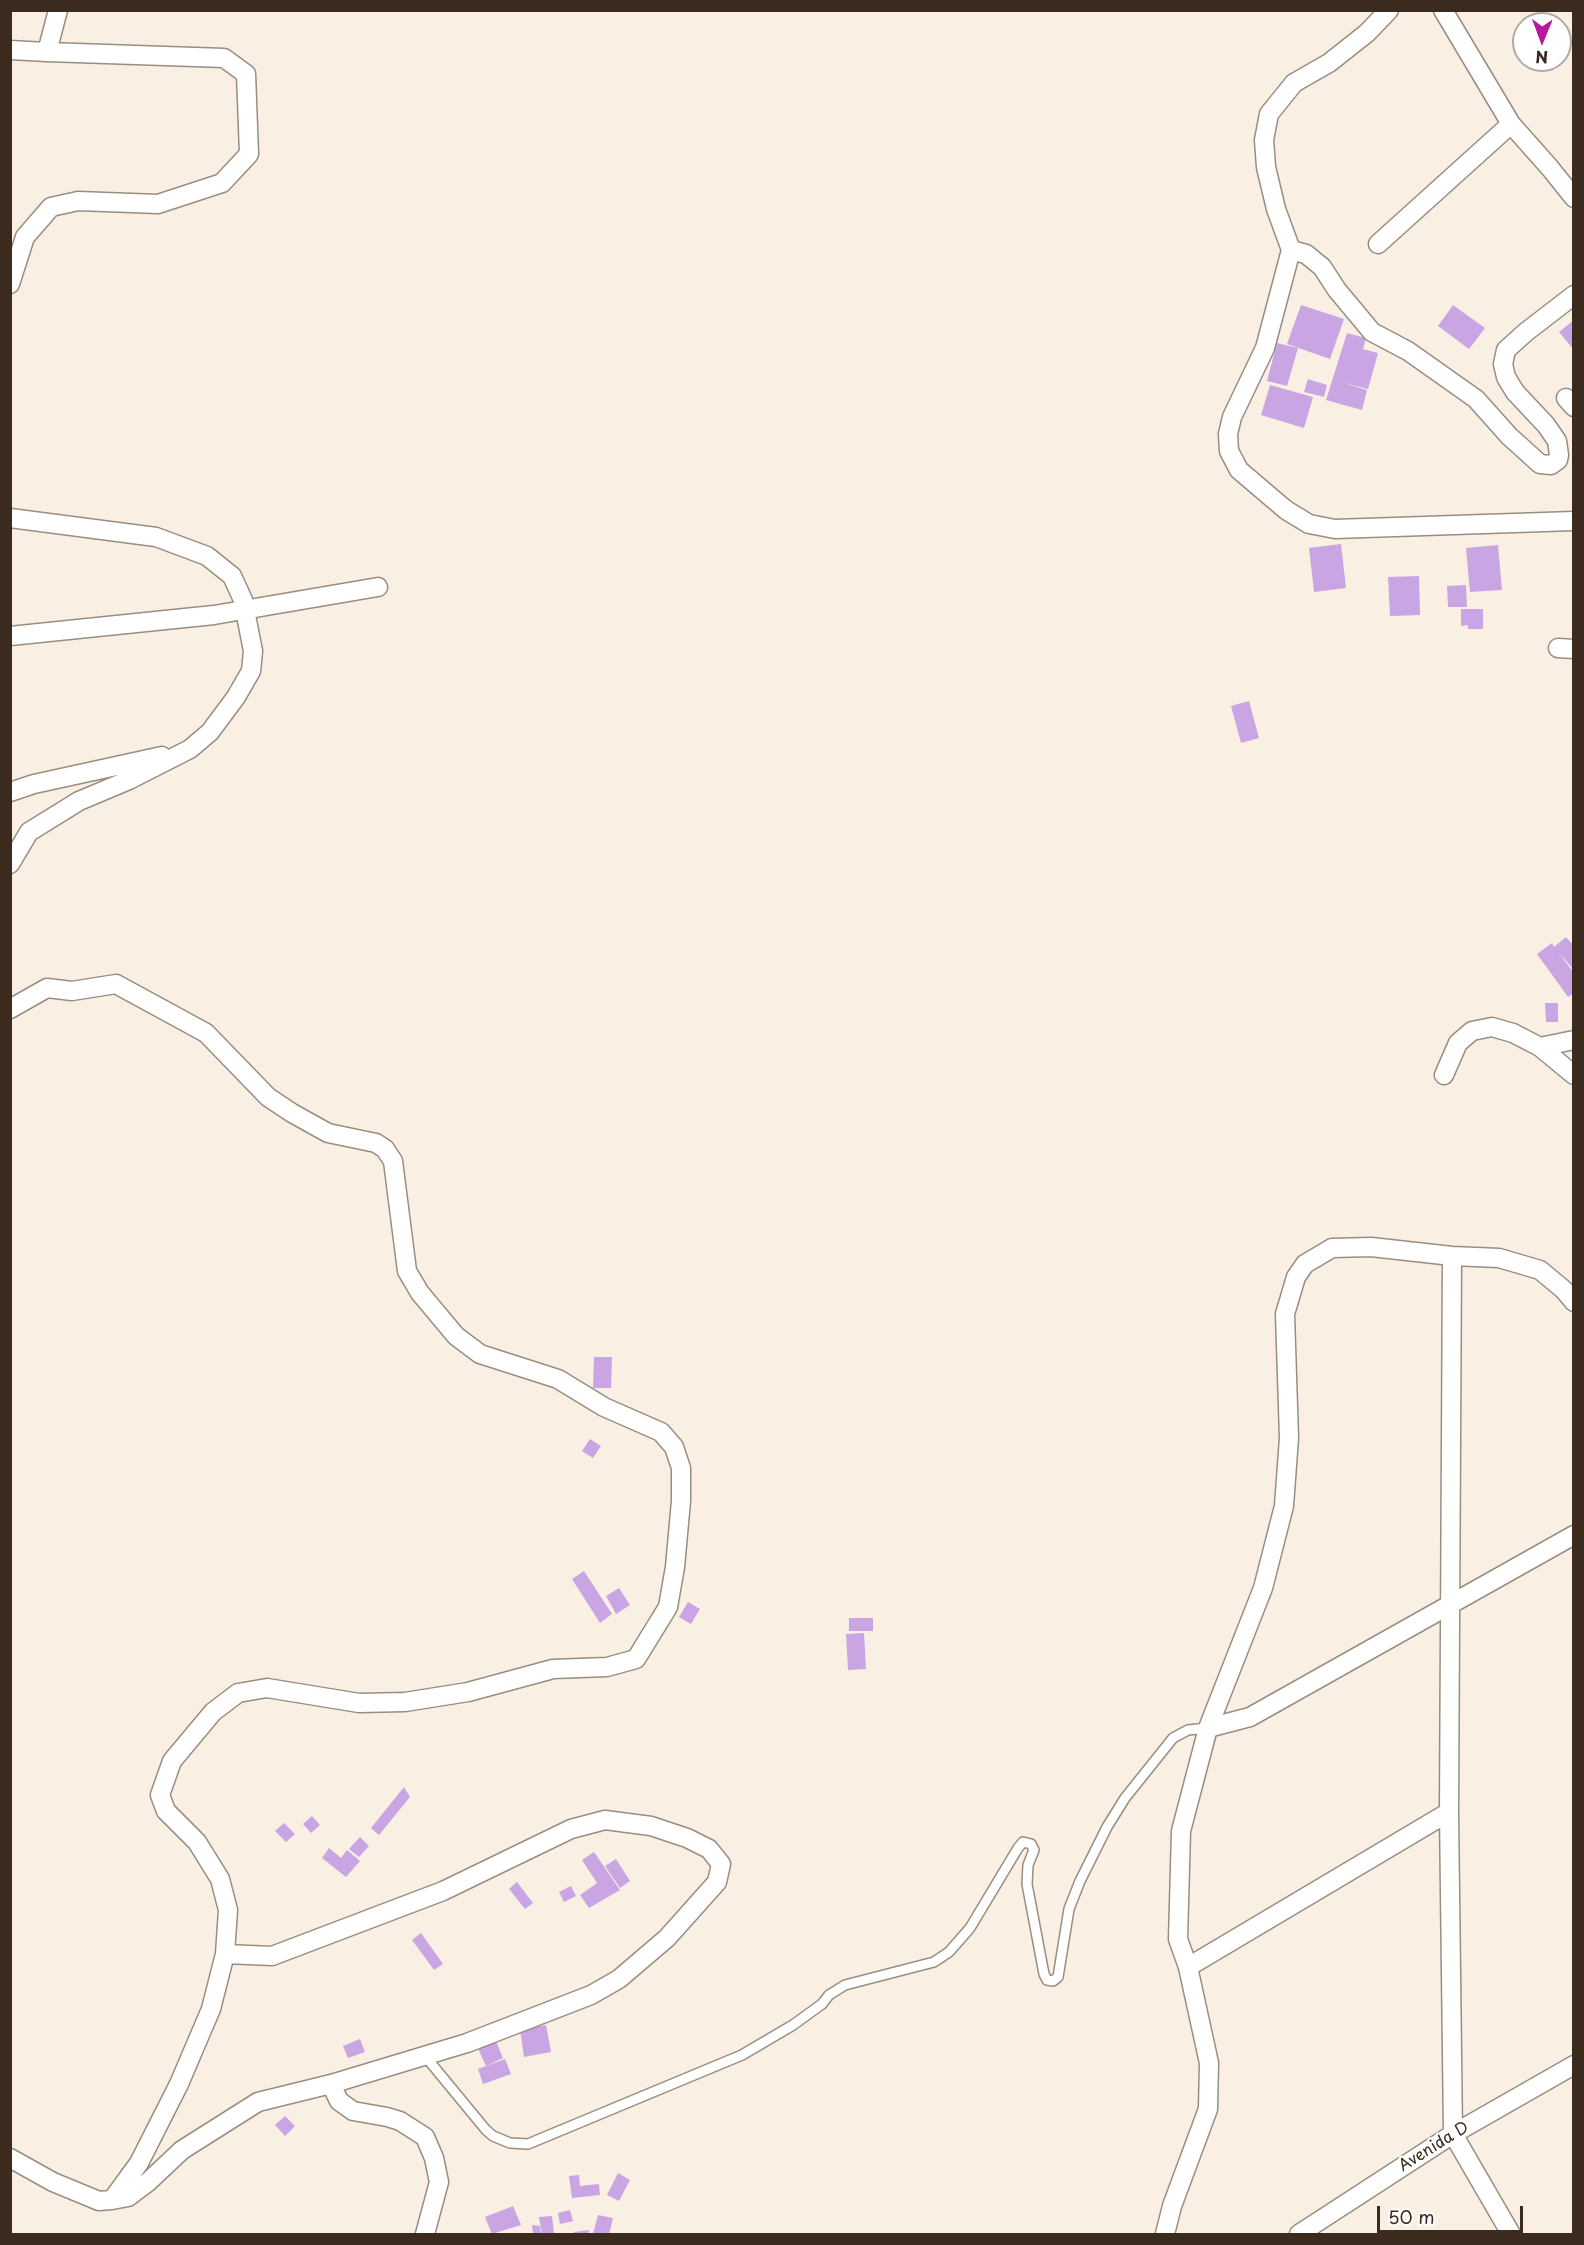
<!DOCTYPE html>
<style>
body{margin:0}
#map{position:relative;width:1584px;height:2245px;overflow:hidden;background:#f9f0e3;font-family:"Playpen Sans",sans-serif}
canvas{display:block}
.frame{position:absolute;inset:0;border:12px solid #3b2a1e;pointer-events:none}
.north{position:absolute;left:1512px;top:12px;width:60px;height:60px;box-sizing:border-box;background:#fff;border:2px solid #b1aaa5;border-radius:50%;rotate:181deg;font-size:16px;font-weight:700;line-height:24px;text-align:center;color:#3b2a1e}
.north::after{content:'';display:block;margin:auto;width:21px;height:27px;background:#b5179e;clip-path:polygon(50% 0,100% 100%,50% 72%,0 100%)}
.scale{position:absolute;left:1377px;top:2206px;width:146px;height:27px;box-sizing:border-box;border:3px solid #3b2a1e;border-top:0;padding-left:8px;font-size:18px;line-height:21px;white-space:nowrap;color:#3b2a1e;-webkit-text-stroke:4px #fff;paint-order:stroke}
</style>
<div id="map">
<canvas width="1584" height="2245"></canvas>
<div class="frame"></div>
<div class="north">N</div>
<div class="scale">50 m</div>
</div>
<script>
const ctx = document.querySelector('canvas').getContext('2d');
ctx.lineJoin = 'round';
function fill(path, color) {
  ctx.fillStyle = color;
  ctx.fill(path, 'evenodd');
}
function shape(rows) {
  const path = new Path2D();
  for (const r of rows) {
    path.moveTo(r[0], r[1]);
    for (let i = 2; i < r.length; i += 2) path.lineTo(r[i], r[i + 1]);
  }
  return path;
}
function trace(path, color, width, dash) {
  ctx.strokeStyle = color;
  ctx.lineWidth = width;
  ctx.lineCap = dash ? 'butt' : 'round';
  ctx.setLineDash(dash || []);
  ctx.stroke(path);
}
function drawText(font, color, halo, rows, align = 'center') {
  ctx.font = font + ' "Playpen Sans",sans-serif';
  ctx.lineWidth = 4.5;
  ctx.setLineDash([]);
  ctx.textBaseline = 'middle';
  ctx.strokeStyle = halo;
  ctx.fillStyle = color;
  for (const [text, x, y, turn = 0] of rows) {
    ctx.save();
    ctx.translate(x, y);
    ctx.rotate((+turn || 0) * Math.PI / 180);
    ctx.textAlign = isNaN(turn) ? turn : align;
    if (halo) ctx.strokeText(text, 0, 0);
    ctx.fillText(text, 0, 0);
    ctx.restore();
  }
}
const building = shape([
 [1301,305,1344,319,1330,359,1287,344],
 [1453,305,1485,328,1469,349,1438,326],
 [1574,320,1574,350,1559,332],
 [1347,333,1366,338,1363,349,1378,353,1368,389,1340,382,1367,390,1362,410,1326,400],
 [1277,343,1298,348,1287,386,1267,381],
 [1308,379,1327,385,1324,397,1304,392],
 [1270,385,1313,397,1304,428,1261,415],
 [1341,544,1346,588,1314,592,1309,548],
 [1498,545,1502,590,1470,592,1466,548],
 [1419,576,1420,615,1390,616,1388,577],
 [1466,585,1467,607,1448,607,1447,586],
 [1461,609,1483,609,1483,629,1468,629,1468,625,1461,626],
 [1249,701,1259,738,1241,743,1231,706],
 [1566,937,1574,946,1574,970,1558,952,1574,973,1574,993,1568,997,1537,954,1552,943,1554,947],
 [1545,1003,1558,1003,1558,1022,1546,1022],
 [594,1357,612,1357,611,1388,593,1388],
 [590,1439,601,1446,593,1458,582,1451],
 [584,1571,612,1614,600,1623,572,1579],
 [619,1588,630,1605,616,1614,606,1596],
 [688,1602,700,1609,691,1624,679,1617],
 [849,1618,873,1618,873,1631,849,1631],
 [864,1633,866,1669,848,1670,846,1634],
 [404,1787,410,1797,379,1835,371,1828],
 [312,1816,320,1825,311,1833,303,1824],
 [284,1823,295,1834,286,1842,275,1831],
 [360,1837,369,1846,359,1857,349,1849],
 [329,1848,341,1858,347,1850,360,1861,346,1877,322,1858],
 [594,1852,620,1890,589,1908,580,1895,597,1883,582,1860],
 [616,1859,630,1881,620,1888,605,1866],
 [517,1882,533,1903,525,1909,509,1889],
 [571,1886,576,1896,564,1902,559,1892],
 [421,1933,443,1964,434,1970,412,1940],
 [546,2025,551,2052,524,2057,520,2029],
 [493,2034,503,2058,486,2066,475,2042],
 [360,2039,365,2052,348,2058,343,2046],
 [505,2059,511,2074,483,2084,478,2069],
 [285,2116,295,2126,285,2136,275,2125],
 [618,2173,630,2180,619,2201,607,2195],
 [579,2175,580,2186,599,2184,600,2195,572,2198,569,2176],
 [513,2206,521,2225,492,2234,485,2217],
 [570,2210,573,2221,560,2224,558,2213],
 [598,2215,613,2218,609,2234,593,2234],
 [552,2216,554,2234,542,2234,539,2217],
 [532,2225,540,2226,541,2234,533,2234],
 [589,2230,588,2234,574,2234,574,2232]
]);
const service = shape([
 [425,2056,486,2130,493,2136,510,2143,528,2144,742,2055,793,2025,822,2004,829,1995,845,1985,934,1962,949,1952,970,1928,1018,1848,1023,1842,1031,1844,1034,1850,1028,1865,1027,1884,1044,1974,1047,1980,1053,1981,1058,1977,1069,1909,1080,1881,1107,1827,1125,1798,1173,1738,1188,1730,1208,1728]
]);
const minor = shape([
 [1389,10,1367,33,1329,63,1294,83,1269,114,1264,140,1266,167,1276,209,1291,250,1265,348,1232,417,1228,434,1229,451,1239,470,1286,510,1309,524,1335,529,1574,521],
 [1443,10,1511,124,1550,168,1574,198],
 [10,50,47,52,58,10],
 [1378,244,1511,124],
 [1291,250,1306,254,1322,267,1337,290,1372,332,1408,351,1476,399,1509,436,1540,464,1551,465,1558,460,1559,455,1557,441,1546,425,1515,392,1506,377,1503,364,1506,350,1526,332,1574,295],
 [10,284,25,237,51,207,78,201,158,204,222,183,249,154,246,74,224,58,47,52],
 [1566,398,1574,407],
 [10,518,156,537,207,556,232,576,243,600,253,651,251,671,236,697,210,732,190,749,129,780,79,801,29,832,10,864],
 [10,636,214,615,378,587],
 [1558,648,1574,649],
 [10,792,34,784,162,756],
 [10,1009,47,988,72,991,116,984,206,1033,268,1097,292,1113,328,1133,376,1143,385,1149,393,1161,407,1271,420,1293,456,1336,480,1354,558,1379,604,1407,661,1432,674,1447,681,1468,681,1501,675,1567,668,1607,636,1659,607,1667,553,1669,468,1692,405,1702,359,1703,267,1688,238,1693,213,1712,172,1761,160,1795,166,1811,197,1842,220,1879,228,1910,225,1954,211,2009,179,2084,139,2163,112,2200,99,2201,53,2182,10,2158],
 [1540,1047,1574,1040],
 [1444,1075,1458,1043,1472,1031,1492,1027,1513,1033,1540,1047,1574,1075],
 [1452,1256,1449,1812,1453,2134,1511,2234],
 [1208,1728,1250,1717,1574,1535],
 [1188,1967,1449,1812],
 [331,2084,339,2101,353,2111,387,2117,400,2121,425,2137,434,2158,439,2182,425,2234],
 [112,2200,128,2197,148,2182,182,2150,258,2102,331,2084,467,2043,591,1995,619,1979,667,1938,717,1882,721,1864,709,1849,687,1838,651,1826,605,1820,571,1829,443,1891,272,1956,225,1954],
 [1165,2234,1172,2206,1208,2109,1209,2063,1188,1967,1178,1939,1181,1831,1208,1728,1263,1588,1284,1506,1289,1438,1285,1314,1296,1277,1305,1264,1332,1248,1371,1247,1452,1256,1499,1258,1540,1270,1564,1290,1574,1302],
 [1299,2234,1453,2134,1574,2065]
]);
const streetNames = [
 ["Avenida D",1434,2147,-32]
];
fill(building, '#c9a5e3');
trace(service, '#9a8d80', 12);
trace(minor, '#9a8d80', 21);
trace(service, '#fff', 9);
trace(minor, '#fff', 18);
drawText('16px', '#3b2a1e', '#fff', streetNames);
</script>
